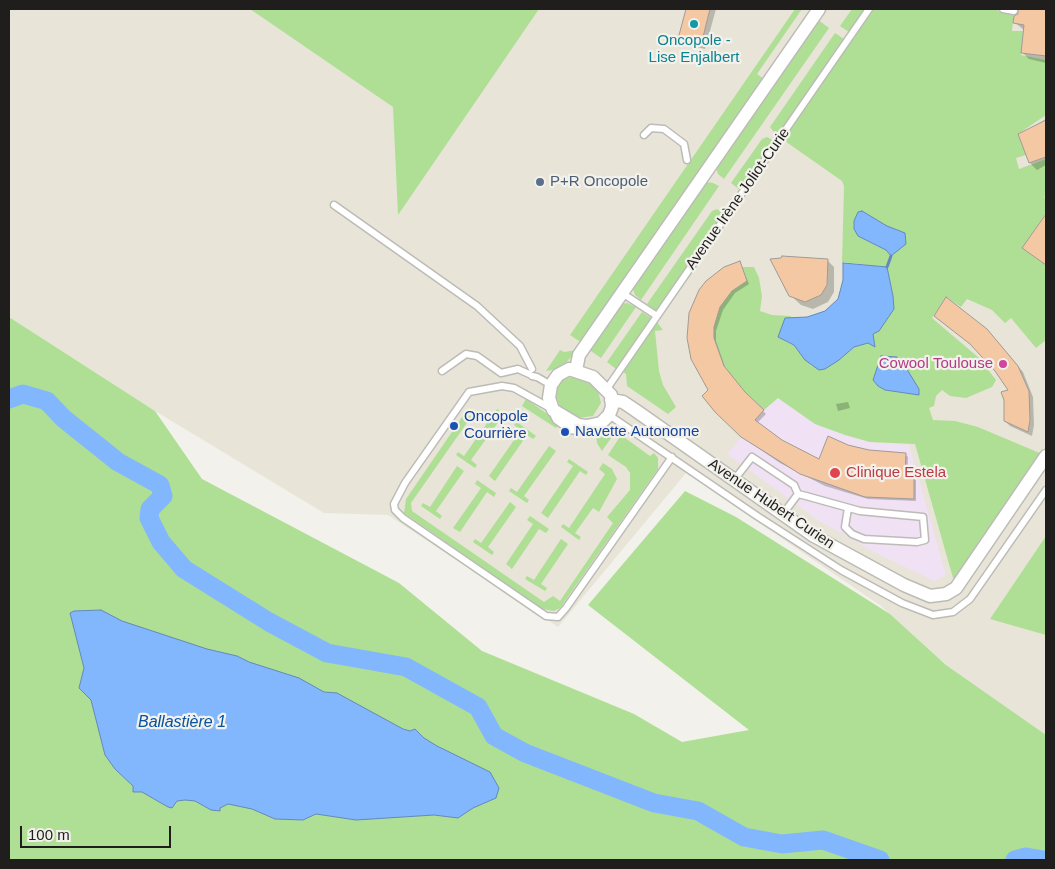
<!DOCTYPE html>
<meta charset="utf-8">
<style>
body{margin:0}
#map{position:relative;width:1055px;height:869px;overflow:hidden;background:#f2f1eb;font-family:Arial,sans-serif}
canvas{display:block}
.frame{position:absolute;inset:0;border:10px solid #1f1e1c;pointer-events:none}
.scale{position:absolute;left:20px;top:826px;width:151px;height:22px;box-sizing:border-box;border:2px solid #1f1e1c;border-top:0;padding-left:6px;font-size:15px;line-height:18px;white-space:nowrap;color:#1f1e1c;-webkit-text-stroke:4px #f2f1eb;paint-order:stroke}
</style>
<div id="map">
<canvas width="1055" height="869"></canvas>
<div class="frame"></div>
<div class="scale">100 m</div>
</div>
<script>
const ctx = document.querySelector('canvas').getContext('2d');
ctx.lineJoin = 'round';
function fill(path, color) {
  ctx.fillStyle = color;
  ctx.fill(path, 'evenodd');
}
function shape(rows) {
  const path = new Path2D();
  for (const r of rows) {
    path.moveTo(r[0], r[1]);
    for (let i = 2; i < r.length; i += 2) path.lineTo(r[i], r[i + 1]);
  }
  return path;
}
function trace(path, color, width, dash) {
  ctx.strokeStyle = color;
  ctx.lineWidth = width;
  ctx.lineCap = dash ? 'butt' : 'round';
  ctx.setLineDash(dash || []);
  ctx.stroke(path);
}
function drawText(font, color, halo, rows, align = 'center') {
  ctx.font = font + ' Arial,sans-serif';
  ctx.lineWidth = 4.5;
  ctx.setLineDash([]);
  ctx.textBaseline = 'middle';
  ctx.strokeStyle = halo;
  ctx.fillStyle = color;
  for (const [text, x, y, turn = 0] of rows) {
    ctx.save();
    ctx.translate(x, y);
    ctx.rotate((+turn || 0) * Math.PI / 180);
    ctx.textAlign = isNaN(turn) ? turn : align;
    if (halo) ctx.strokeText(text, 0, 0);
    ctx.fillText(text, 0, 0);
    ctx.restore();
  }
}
const built = shape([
 [9,9,1046,9,1046,736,946,665,881,606,686,473,558,627,388,515,324,513,155,411,9,317]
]);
const medical = shape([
 [778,398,815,424,845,435,870,442,909,445,946,575,934,581,872,551,818,520,727,454,764,410]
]);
const green = shape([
 [250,9,539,9,398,215,393,107],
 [795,9,802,9,757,74,764,79,582,343,570,335],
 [852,9,865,9,849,32,840,26],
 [872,9,996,9,1000,12,1014,14,1012,31,1023,31,1021,55,1046,60,1046,115,1018,134,1026,155,1016,158,1019,169,1046,159,1046,194,1044,197,1046,198,1046,213,1022,248,1046,265,1046,340,1036,348,1011,318,1005,323,992,310,967,299,961,307,946,297,932,318,979,358,996,380,992,387,966,398,950,396,942,390,936,396,934,406,929,408,933,420,955,421,978,427,1042,454,956,580,953,578,915,444,870,442,845,435,815,424,778,398,764,410,745,392,724,366,714,338,714,327,720,307,732,291,747,281,742,267,754,267,759,278,762,296,760,311,772,315,791,316,791,318,785,318,785,341,794,345,812,366,839,360,854,347,868,343,893,296,887,267,842,262,844,186,842,181,782,139],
 [817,19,829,28,724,179,718,174,716,168],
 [835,33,844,39,777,136,770,127],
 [767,137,774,141,740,190,731,183,762,139],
 [706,182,713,183,719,186,641,300,635,295,632,286],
 [717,209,724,214,656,311,647,304,712,211],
 [627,303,636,307,601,358,588,349,621,304],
 [642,312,651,318,616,369,607,362],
 [9,317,155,411,202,479,399,583,482,651,634,714,682,742,749,730,588,605,685,491,736,517,890,614,946,665,1046,735,1046,860,9,860],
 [656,321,663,330,655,331,659,371,663,385,676,407,668,414,627,386,626,374,622,371],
 [560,350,564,352,577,350,565,364,557,369,546,371],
 [571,377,580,377,598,390,601,403,593,416,578,418,560,406,556,398,558,385,562,380],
 [526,399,546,413,558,425,556,428,522,406],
 [497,409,504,414,471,460,477,465,475,468,456,455,458,452,464,456],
 [465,413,471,417,411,503,412,511,544,602,553,596,560,601,613,523,607,517,630,490,630,473,626,467,608,455,621,435,650,456,654,453,658,458,658,469,560,608,554,611,542,609,404,513,406,499],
 [517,422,536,436,533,439,527,435,495,481,489,476,521,430,514,425],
 [606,425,618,428,602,451,597,443,596,435],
 [549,446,556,451,524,496,529,500,527,503,509,491,511,488,517,492],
 [569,459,588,472,586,475,580,471,548,518,541,513,573,466,567,462],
 [603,463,612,469,617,479,599,512,593,508,575,533,581,537,579,540,561,527,563,524,569,528,605,474,599,469],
 [457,466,464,471,436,511,442,516,440,519,421,506,423,503,430,507],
 [477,480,496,493,494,497,487,492,460,532,453,528,481,488,475,484],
 [510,502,516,507,488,547,494,552,492,555,473,542,475,539,481,543],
 [530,516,549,529,546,533,539,529,512,569,506,564,533,524,527,520],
 [1046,536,1046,635,990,619],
 [561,539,568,544,541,584,547,588,545,591,525,579,527,576,534,580]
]);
const water = shape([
 [862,211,887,226,905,233,906,244,891,256,886,250,858,236,854,229,854,221,858,212,862,211],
 [843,263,887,267,893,296,894,309,879,331,873,334,875,347,868,343,854,347,839,360,825,369,819,370,805,360,794,345,778,337,785,318,807,317,825,311,838,299,843,280,843,263],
 [881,356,897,357,905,366,919,389,919,395,885,390,878,386,873,380,881,356],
 [101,610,122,621,207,649,237,656,249,662,299,678,324,692,337,693,403,729,410,731,415,729,424,738,437,746,490,772,499,788,496,798,473,808,458,818,434,815,356,820,316,814,303,820,275,819,252,809,228,804,220,808,220,811,211,810,195,801,185,800,177,801,172,808,168,807,142,792,133,792,133,786,115,769,105,755,91,700,79,688,84,668,70,613,74,611,101,610]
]);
const shadow = shape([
 [687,9,716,9,705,49,684,44,679,39],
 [1018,9,1046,9,1046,63,1029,59,1022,52,1024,30,1014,22,1015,17,1021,12],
 [1046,119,1046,165,1037,170,1030,163,1020,135],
 [782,259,827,260,834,267,834,292,828,302,813,309,801,305,786,291,772,260],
 [740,263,749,284,735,293,723,310,716,331,716,341,726,370,747,395,766,414,757,423,782,441,820,461,848,446,869,451,905,454,908,457,907,478,916,480,916,501,868,499,825,486,780,463,745,439,696,369,689,338],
 [991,335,1023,372,1033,397,1034,425,1032,436,1010,426,1005,421,1010,391],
 [848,402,850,408,838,411,836,404]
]);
const stream = shape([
 [887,267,891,256]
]);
const river = shape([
 [9,399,23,394,47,401,63,418,118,462,160,485,163,496,150,509,149,518,161,542,184,569,269,622,327,653,406,667,478,707,494,736,525,753,654,803,698,811,744,837,782,844,823,840,880,860],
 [1015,860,1026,857,1044,860]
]);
const building = shape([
 [686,9,710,9,701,45,678,39,686,9],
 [1018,9,1046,9,1046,56,1021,53,1024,25,1013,23,1014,16,1018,14,1018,9],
 [1046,120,1046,157,1029,163,1018,134,1046,120],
 [1046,214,1046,265,1022,248,1046,214],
 [782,256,828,259,827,285,821,295,805,302,789,296,770,259,781,258,782,256],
 [740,261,747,281,732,291,720,307,714,327,714,338,724,366,745,392,764,410,755,420,782,440,819,459,828,436,848,445,869,450,906,453,905,476,914,477,914,499,865,497,800,474,741,437,715,412,702,396,708,390,691,359,687,338,689,313,699,290,706,281,724,267,740,261],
 [946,297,987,329,1018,366,1029,391,1030,420,1028,432,1004,421,1004,400,1001,392,1008,390,995,371,970,344,934,316,946,297]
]);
const service = shape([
 [1003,9,1014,11],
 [644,135,651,128,664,129,684,144,687,160],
 [334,205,477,306,520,346,532,369],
 [622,293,657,316],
 [442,371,466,354,477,356,501,373,518,369,529,374],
 [532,376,537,377,551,385],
 [606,390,869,9],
 [552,409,514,388,502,386,469,392,405,483,394,504,395,510,403,518,546,616,558,617,566,608,672,457],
 [556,412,554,416,556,420,570,430,577,431,582,426],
 [609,415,757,516,841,570,902,603,933,615,953,612,970,599,1046,490],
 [734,480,752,457,794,485,798,494],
 [783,514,798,494,806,496,860,511,923,517,925,540,917,542,864,539,852,534,845,527,848,508]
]);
const minor = shape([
 [569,369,593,377,611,395,612,407,609,415,601,423,587,426,578,425,553,410,549,398,551,385,558,375,569,369],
 [576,370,579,355,819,9],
 [611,400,623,402,635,410,814,536,904,585,930,596,946,594,956,588,1046,456]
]);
const markers = [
 [694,24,5,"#0f9aa8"],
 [540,182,5,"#5c6f8a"],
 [1003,364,5,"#d1479c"],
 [454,426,5,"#1a4fb4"],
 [565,432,5,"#1a4fb4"],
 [835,473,6,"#e0444e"]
];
const cultureNames = [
 ["Oncopole -",694,41],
 ["Lise Enjalbert",694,58]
];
const serviceNames = [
 ["P+R Oncopole",550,182]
];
const streetNames = [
 ["Avenue Irène Joliot-Curie",738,199,-55],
 ["Avenue Hubert Curien",771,504,34]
];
const hotelNames = [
 ["Cowool Toulouse",993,364]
];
const transitNames = [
 ["Oncopole",464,417],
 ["Courrière",464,434],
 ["Navette Autonome",575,432]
];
const healthNames = [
 ["Clinique Estela",846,473]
];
const waterNames = [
 ["Ballastière 1",182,723]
];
fill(built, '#e8e5d8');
fill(medical, '#f0e1f4');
fill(green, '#aedf95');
fill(water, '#82b7fd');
trace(water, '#6489ba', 1);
fill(shadow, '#0003');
trace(stream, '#6489ba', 3);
trace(river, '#82b7fd', 19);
fill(building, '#f5c8a4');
trace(building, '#a09b97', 1);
trace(service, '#bcbbb6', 9);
trace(minor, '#bcbbb6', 15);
trace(service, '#fff', 6);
trace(minor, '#fff', 12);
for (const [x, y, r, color] of markers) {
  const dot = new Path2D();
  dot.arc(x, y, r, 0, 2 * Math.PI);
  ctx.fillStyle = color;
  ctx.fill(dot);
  trace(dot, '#f2f1eb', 2);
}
drawText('15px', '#0d838f', '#f2f1eb', cultureNames);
drawText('15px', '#4e5e75', '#f2f1eb', serviceNames, 'left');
drawText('15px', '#1f1e1c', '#f2f1eb', streetNames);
drawText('15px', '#b23c85', '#f2f1eb', hotelNames, 'right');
drawText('15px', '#164399', '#f2f1eb', transitNames, 'left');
drawText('15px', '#be3a42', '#f2f1eb', healthNames, 'left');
drawText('italic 16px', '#0852a3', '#f2f1eb', waterNames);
</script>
